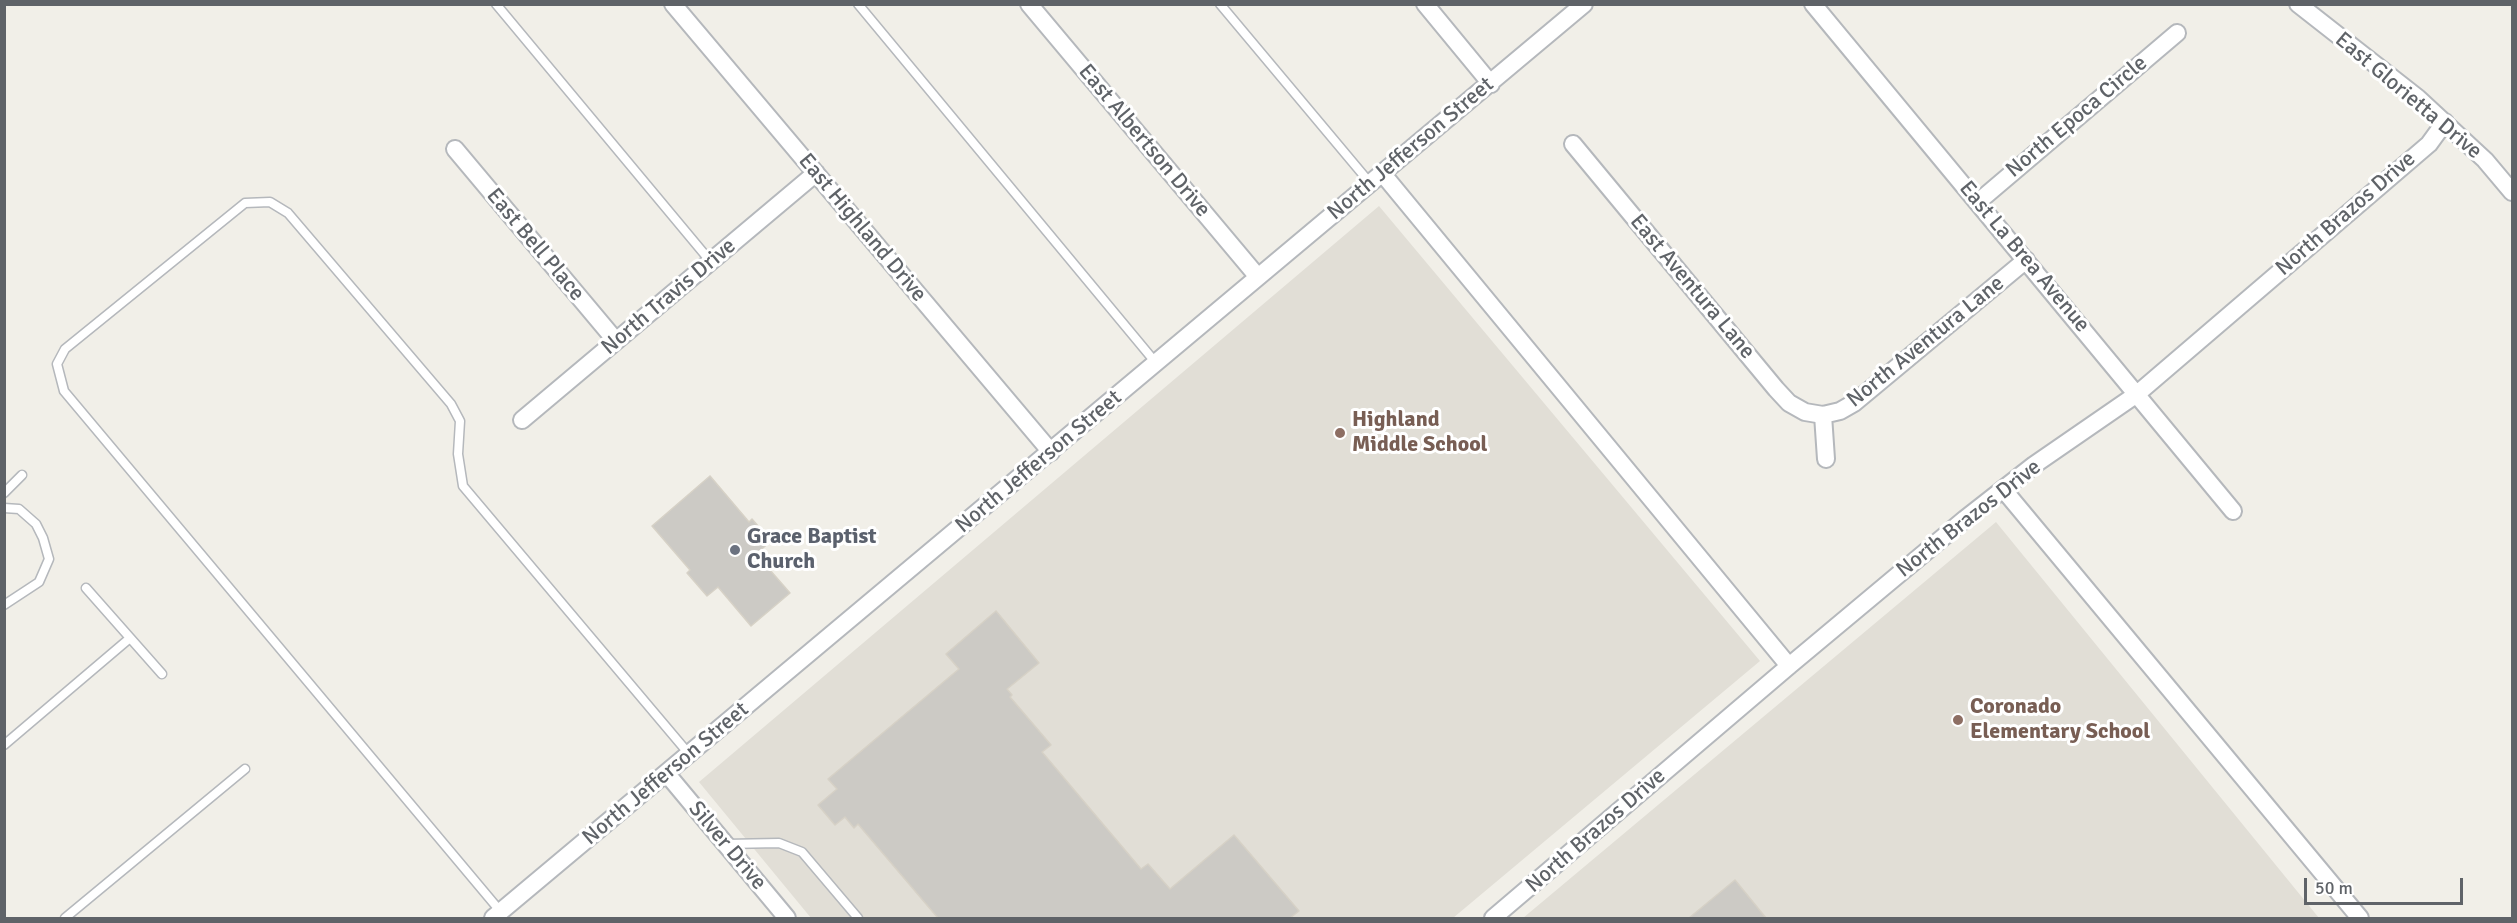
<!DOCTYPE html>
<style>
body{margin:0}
#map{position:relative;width:2517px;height:923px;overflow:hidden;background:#f1efe8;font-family:Signika,sans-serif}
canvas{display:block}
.frame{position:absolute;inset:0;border:6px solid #5f6368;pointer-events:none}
.scale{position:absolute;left:2304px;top:878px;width:159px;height:27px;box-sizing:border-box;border:3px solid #5f6368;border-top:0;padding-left:8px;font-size:18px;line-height:21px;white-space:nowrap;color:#5f6368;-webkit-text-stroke:4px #fff;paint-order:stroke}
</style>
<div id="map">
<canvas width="2517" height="923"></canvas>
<div class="frame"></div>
<div class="scale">50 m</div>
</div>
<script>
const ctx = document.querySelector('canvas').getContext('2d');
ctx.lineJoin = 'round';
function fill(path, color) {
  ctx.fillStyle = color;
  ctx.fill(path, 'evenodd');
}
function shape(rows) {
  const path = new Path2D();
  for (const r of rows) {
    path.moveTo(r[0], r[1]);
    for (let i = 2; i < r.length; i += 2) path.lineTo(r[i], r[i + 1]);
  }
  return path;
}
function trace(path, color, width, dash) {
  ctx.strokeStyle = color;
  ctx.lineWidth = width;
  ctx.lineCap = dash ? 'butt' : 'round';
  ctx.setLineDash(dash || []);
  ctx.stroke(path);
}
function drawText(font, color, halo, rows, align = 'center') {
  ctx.font = font + ' Signika,sans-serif';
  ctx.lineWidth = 6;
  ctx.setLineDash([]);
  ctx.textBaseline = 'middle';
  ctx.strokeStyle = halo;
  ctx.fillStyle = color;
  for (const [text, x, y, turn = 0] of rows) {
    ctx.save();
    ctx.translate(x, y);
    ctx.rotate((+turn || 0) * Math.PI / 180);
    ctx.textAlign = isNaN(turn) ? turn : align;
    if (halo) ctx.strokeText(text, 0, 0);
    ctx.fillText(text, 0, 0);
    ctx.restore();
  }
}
const education = shape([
 [1379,206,1760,661,1453,918,811,918,699,782],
 [1996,522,2319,918,1523,918]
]);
const building = shape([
 [710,476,749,522,752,519,771,541,756,554,790,593,751,626,718,587,707,596,687,573,690,570,652,526,710,476],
 [996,611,1039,663,1007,689,1012,695,1010,697,1051,745,1042,752,1141,869,1148,864,1170,889,1234,835,1299,911,1290,918,938,918,858,824,854,828,845,817,835,825,818,805,837,789,828,779,959,669,946,654,996,611],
 [1735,880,1766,918,1689,918,1735,880]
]);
const lane = shape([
 [496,4,711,262],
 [858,4,1156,363],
 [1220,4,1370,183],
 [4,493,22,475],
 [4,508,19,509,36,524,43,538,49,559,39,582,4,605],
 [86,588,162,674],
 [4,745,130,638],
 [726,844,779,843,802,852,858,918],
 [501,912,64,391,57,364,65,349,245,203,270,202,288,213,451,404,460,421,458,454,463,486,689,754],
 [65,918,245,769]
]);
const street = shape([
 [673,4,1051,452],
 [1029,4,1258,277],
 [1425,4,1491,84],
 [1813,4,2233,511],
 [2298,4,2418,98,2485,160,2512,192],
 [1573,144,1776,389,1789,403,1805,412,1823,415,1840,411,1854,403,2026,260],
 [455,149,616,341],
 [1382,173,1789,666],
 [1978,202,2177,33],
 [1823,415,1826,459],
 [522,420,816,173],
 [2003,489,2360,918],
 [667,774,787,918],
 [493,918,1584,4],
 [1493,918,1789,666,1965,519,2034,465,2137,394,2429,144,2445,122]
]);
const markers = [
 [1340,433,6,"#8d6e63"],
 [735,550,6,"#6b7280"],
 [1958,720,6,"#8d6e63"]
];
const streetNames = [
 ["East Glorietta Drive",2408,96,40],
 ["North Epoca Circle",2077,117,-40],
 ["East Albertson Drive",1144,141,50],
 ["North Jefferson Street",1411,149,-40],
 ["North Brazos Drive",2346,214,-41],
 ["East Highland Drive",862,228,50],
 ["East Bell Place",535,245,50],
 ["East La Brea Avenue",2024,257,50],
 ["East Aventura Lane",1692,287,50],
 ["North Travis Drive",669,297,-40],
 ["North Aventura Lane",1926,342,-39],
 ["North Jefferson Street",1039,462,-40],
 ["North Brazos Drive",1969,519,-38],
 ["North Jefferson Street",666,774,-40],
 ["North Brazos Drive",1596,831,-41],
 ["Silver Drive",727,846,50]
];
const educationNames = [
 ["Highland",1352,420],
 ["Middle School",1352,445],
 ["Coronado",1970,707],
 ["Elementary School",1970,732]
];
const worshipNames = [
 ["Grace Baptist",747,537],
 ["Church",747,562]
];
fill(education, '#e1ded6');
fill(building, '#cccac5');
trace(building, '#d6d1c6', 1.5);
trace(lane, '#b5b8bc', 11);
trace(street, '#b5b8bc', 20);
trace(lane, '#fff', 8);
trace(street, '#fff', 16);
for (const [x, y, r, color] of markers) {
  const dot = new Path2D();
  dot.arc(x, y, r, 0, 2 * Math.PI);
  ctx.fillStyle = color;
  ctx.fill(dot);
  trace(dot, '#fff', 2);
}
drawText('22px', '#5f6368', '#fff', streetNames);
drawText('bold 22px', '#785e54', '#fff', educationNames, 'left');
drawText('bold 22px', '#5b616d', '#fff', worshipNames, 'left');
</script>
